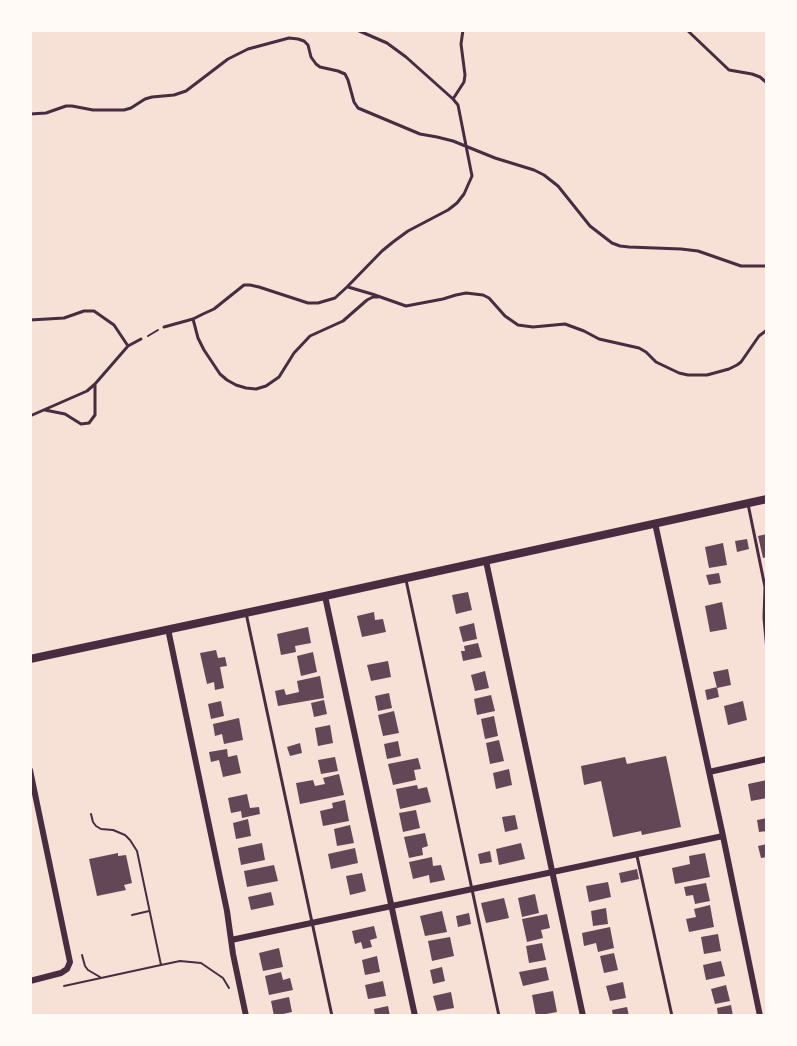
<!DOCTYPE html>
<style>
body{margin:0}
#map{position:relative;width:797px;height:1046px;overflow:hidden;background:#f7e1d7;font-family:"Noto Sans",sans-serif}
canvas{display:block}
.frame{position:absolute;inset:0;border:32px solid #fffaf5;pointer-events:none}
</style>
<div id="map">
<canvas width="797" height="1046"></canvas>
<div class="frame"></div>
</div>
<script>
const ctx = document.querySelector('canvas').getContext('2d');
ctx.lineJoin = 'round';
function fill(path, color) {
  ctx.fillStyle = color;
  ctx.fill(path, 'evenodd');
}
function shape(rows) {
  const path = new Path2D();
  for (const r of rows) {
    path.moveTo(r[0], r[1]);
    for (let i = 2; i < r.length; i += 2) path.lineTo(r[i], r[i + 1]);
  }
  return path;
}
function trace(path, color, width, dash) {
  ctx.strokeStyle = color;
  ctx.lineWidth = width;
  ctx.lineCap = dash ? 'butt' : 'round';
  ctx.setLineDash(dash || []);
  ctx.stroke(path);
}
const building = shape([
 [767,534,767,557,763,558,758,536],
 [747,539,749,549,737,552,735,541],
 [723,543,727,565,709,568,705,547],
 [719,573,721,583,709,585,706,575],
 [468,592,472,610,456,614,452,595],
 [722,602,727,629,710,632,705,606],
 [374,612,375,620,383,619,386,632,362,637,357,616],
 [474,623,477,639,463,642,459,627],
 [308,627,311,643,295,646,296,652,281,655,277,634],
 [478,643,482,657,463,661,461,651,465,651,464,646],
 [216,650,218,658,225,657,227,666,220,667,224,688,215,690,214,682,207,684,200,653],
 [313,652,317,672,301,676,297,656],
 [388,661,391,677,371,681,367,665],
 [728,669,731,685,717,688,713,672],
 [485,671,489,688,475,691,471,675],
 [320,676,324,698,278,706,275,691,284,689,286,695,299,692,297,681],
 [717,687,719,697,707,700,705,690],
 [389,693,392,708,378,711,375,696],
 [491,695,495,711,477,715,474,699],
 [324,700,327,714,314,717,311,703],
 [221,701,224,716,211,719,208,704],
 [743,701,747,720,728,725,724,706],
 [394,711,399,733,383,736,378,715],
 [494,716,498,736,485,739,481,719],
 [239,718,243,740,224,744,222,734,215,736,213,724],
 [330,725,333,743,318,746,315,728],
 [499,740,504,761,490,764,486,743],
 [398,741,401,756,387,759,384,744],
 [300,743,302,753,290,756,287,747],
 [227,749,228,757,237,755,241,773,223,777,219,760,211,762,209,752],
 [666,756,681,827,642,835,641,831,613,837,601,781,584,785,581,766,625,757,627,764],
 [335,757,338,771,321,774,318,760],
 [418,758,421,769,414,770,416,780,393,785,388,764],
 [509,769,512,785,496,789,493,773],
 [339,774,344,795,300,804,296,783,313,780,315,786,325,784,323,778],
 [767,780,767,798,751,801,748,784],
 [417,785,418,789,427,787,431,802,400,809,396,789],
 [247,794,250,808,259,807,260,814,242,818,241,811,231,813,228,798],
 [345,800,349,821,323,826,320,811,333,808,332,803],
 [416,810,420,828,403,832,399,813],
 [515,815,518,829,505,832,502,817],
 [767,818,767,831,759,832,757,820],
 [248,819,251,836,236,839,233,823],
 [350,825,354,843,337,846,334,829],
 [425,833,428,846,422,848,423,855,409,858,404,837],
 [262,843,265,860,241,865,238,848],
 [521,843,525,859,499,865,496,849],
 [767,844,767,857,761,858,758,846],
 [355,848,358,863,331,869,328,854],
 [490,851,492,862,480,864,478,854],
 [118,853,118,856,126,855,132,883,124,885,126,890,97,896,89,859],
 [705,853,710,877,675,884,672,868,690,864,689,856],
 [432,857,433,866,441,865,445,880,430,883,429,875,413,879,409,862],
 [274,865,278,881,247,887,244,871],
 [637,869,639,879,621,883,619,873],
 [362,873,366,891,350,895,346,876],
 [608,882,611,897,589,902,586,886],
 [706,883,710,901,695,904,693,895,686,896,684,887],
 [271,892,274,905,251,910,248,897],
 [535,894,539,913,522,917,518,898],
 [504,898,509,918,486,923,481,903],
 [710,905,714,927,689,932,686,919,696,917,694,909],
 [606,908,608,924,593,926,591,911],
 [442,911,447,932,425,936,420,916],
 [469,913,471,924,458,927,456,916],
 [547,914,550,928,541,930,543,938,527,942,522,919],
 [374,926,377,938,370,940,372,947,363,949,361,942,355,944,352,931],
 [610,927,614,948,598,952,596,943,584,946,582,933],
 [718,934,721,951,704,954,701,937],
 [450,937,454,956,432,961,428,941],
 [542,943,546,960,529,963,526,946],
 [279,948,283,967,263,971,259,953],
 [614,953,618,970,604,973,600,956],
 [377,956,380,972,365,975,362,960],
 [721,961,725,976,706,980,703,965],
 [442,967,445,981,433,984,430,970],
 [546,967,549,980,523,986,519,972],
 [281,972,283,980,290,978,293,990,269,995,265,976],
 [383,981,386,996,368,999,365,985],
 [623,982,626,998,610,1001,606,986],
 [726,985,730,1001,715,1004,711,989],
 [553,991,557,1012,536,1016,532,995],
 [451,992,454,1008,437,1011,433,996],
 [289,997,292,1012,274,1016,271,1001],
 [731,1005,733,1016,718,1016,717,1008],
 [388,1006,390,1016,375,1016,374,1009],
 [627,1007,629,1016,613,1016,612,1010]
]);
const path = shape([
 [148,336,158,330],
 [132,915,149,911],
 [82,955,85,966,88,970,100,977],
 [161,965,180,961,201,963,223,978,229,988],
 [64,986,161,965,137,851,130,840,125,835,113,830,101,829,96,826,93,822,91,814]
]);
const service = shape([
 [687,30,729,70,752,74,760,77,767,83],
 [453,99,464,82,465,75,461,44,463,30],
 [30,114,46,113,66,106,72,106,93,110,124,110,131,108,145,99,152,97,174,95,186,91,228,59,248,49,289,38,298,39,304,41,308,45,311,57,316,64,320,67,338,71,345,74,348,80,354,102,358,108,420,134,437,137,453,141,495,158,534,170,544,175,558,186,590,226,612,243,620,246,629,247,681,249,698,251,741,266,767,266],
 [348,287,372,294,406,306,443,299,456,295,466,293,483,295,489,298,505,316,518,325,533,327,565,324,584,331,599,339,639,348,646,352,656,362,679,373,688,375,707,375,729,369,737,365,741,362,759,336,767,330],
 [193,319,198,338,204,350,220,374,227,380,236,385,246,388,256,389,266,386,279,377,294,353,310,336,343,321,367,300,373,297,378,297],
 [30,320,64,318,84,311,94,311,114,325,128,346],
 [164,327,193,319,203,314,214,309,244,285,250,285,259,287,308,303,318,303,335,298,347,287,382,251,393,242,408,231,448,210,457,203,464,194,472,176,458,105,453,99,406,57,387,43,357,30],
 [45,410,65,414,81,424,89,423,95,415,95,384],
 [30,416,87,391,95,384,128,346,141,339],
 [748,504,765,587,764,618,767,650],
 [406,580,499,1016],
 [246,613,332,1016],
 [637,856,672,1016]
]);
const minor = shape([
 [655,523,723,836,760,1016],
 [486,561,583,1016],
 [325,596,415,1016],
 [168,629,227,911,233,954,246,1016],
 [30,770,70,962,67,969,61,973,30,981],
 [709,772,767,759],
 [231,940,723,836]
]);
const secondary = shape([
 [30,659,325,596,767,499]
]);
fill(building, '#644757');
trace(path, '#4a2c40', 2);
trace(service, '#4a2c40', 3);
trace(minor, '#4a2c40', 6);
trace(secondary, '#4a2c40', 8);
</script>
